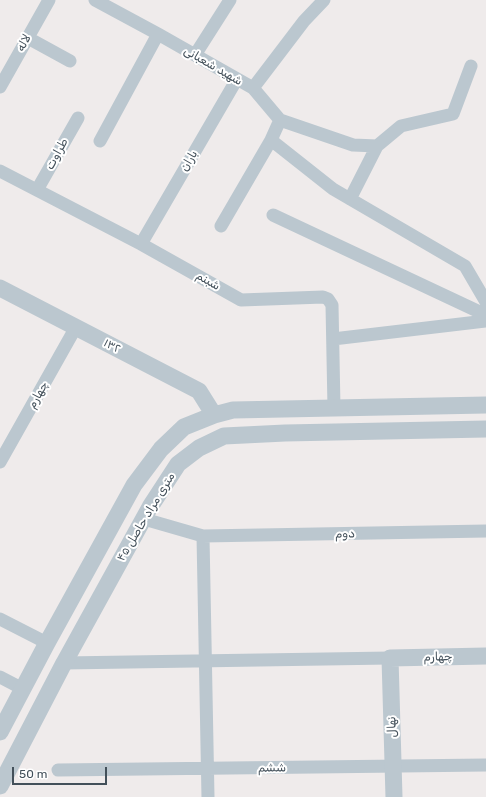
<!DOCTYPE html>
<meta charset="utf-8">
<style>
body{margin:0}
#map{position:relative;width:486px;height:797px;overflow:hidden;background:#efebeb;font-family:Rubik,sans-serif}
canvas{display:block}
.scale{position:absolute;left:12px;top:767px;width:95px;height:18px;box-sizing:border-box;border:2px solid #43505a;border-top:0;padding-left:5px;font-size:12px;line-height:14px;white-space:nowrap;color:#43505a;-webkit-text-stroke:3px #fff;paint-order:stroke}
</style>
<div id="map">
<canvas width="486" height="797"></canvas>
<div class="scale">50 m</div>
</div>
<script>
const ctx = document.querySelector('canvas').getContext('2d');
ctx.lineJoin = 'round';
function shape(rows) {
  const path = new Path2D();
  for (const r of rows) {
    path.moveTo(r[0], r[1]);
    for (let i = 2; i < r.length; i += 2) path.lineTo(r[i], r[i + 1]);
  }
  return path;
}
function trace(path, color, width, dash) {
  ctx.strokeStyle = color;
  ctx.lineWidth = width;
  ctx.lineCap = dash ? 'butt' : 'round';
  ctx.setLineDash(dash || []);
  ctx.stroke(path);
}
function drawText(font, color, halo, rows, align = 'center') {
  ctx.font = font + ' Rubik,"Noto Naskh Arabic",sans-serif';
  ctx.lineWidth = 4;
  ctx.setLineDash([]);
  ctx.textBaseline = 'middle';
  ctx.strokeStyle = halo;
  ctx.fillStyle = color;
  for (const [text, x, y, turn = 0] of rows) {
    ctx.save();
    ctx.translate(x, y);
    ctx.rotate((+turn || 0) * Math.PI / 180);
    ctx.textAlign = isNaN(turn) ? turn : align;
    if (halo) ctx.strokeText(text, 0, 0);
    ctx.fillText(text, 0, 0);
    ctx.restore();
  }
}
const minor = shape([
 [95,0,158,34,253,88,304,21,324,0],
 [28,38,70,61],
 [195,55,230,0],
 [0,87,49,0],
 [253,88,280,120,271,140,333,189,465,266,486,302],
 [280,120,353,145,377,146,401,126,453,114,471,66],
 [100,141,158,34],
 [0,171,141,244,241,300,323,297,328,299,332,305,334,408],
 [37,190,78,118],
 [350,199,377,146],
 [273,215,486,315],
 [221,226,271,140],
 [141,244,237,79],
 [333,339,486,321],
 [0,462,76,327],
 [144,519,203,536,486,531],
 [203,536,208,797],
 [0,619,47,643],
 [64,663,390,658],
 [0,677,23,689],
 [58,770,486,765]
]);
const tertiary = shape([
 [0,288,199,391,214,415],
 [0,732,47,643,134,485,161,449,184,427,214,415,233,410,486,405],
 [0,786,64,663,150,507,178,464,199,448,224,436,285,433,486,429],
 [394,797,390,658,486,656]
]);
const streetNames = [
 ["لاله",24,43,-61],
 ["شهید شعبانی",213,66,30],
 ["طراوت",57,154,-61],
 ["باران",189,161,-60],
 ["شبنم",208,281,29],
 ["۱۳۲",112,346,27],
 ["چهارم",38,395,-61],
 ["۴۵ متری مراد حاصل",146,517,-59],
 ["دوم",345,534,-1],
 ["چهارم",438,657,-1],
 ["نهال",392,727,-92],
 ["ششم",272,768,-1]
];
trace(minor, '#bbc7cf', 13);
trace(tertiary, '#bbc7cf', 17);
drawText('12px', '#43505a', '#fff', streetNames);
</script>
